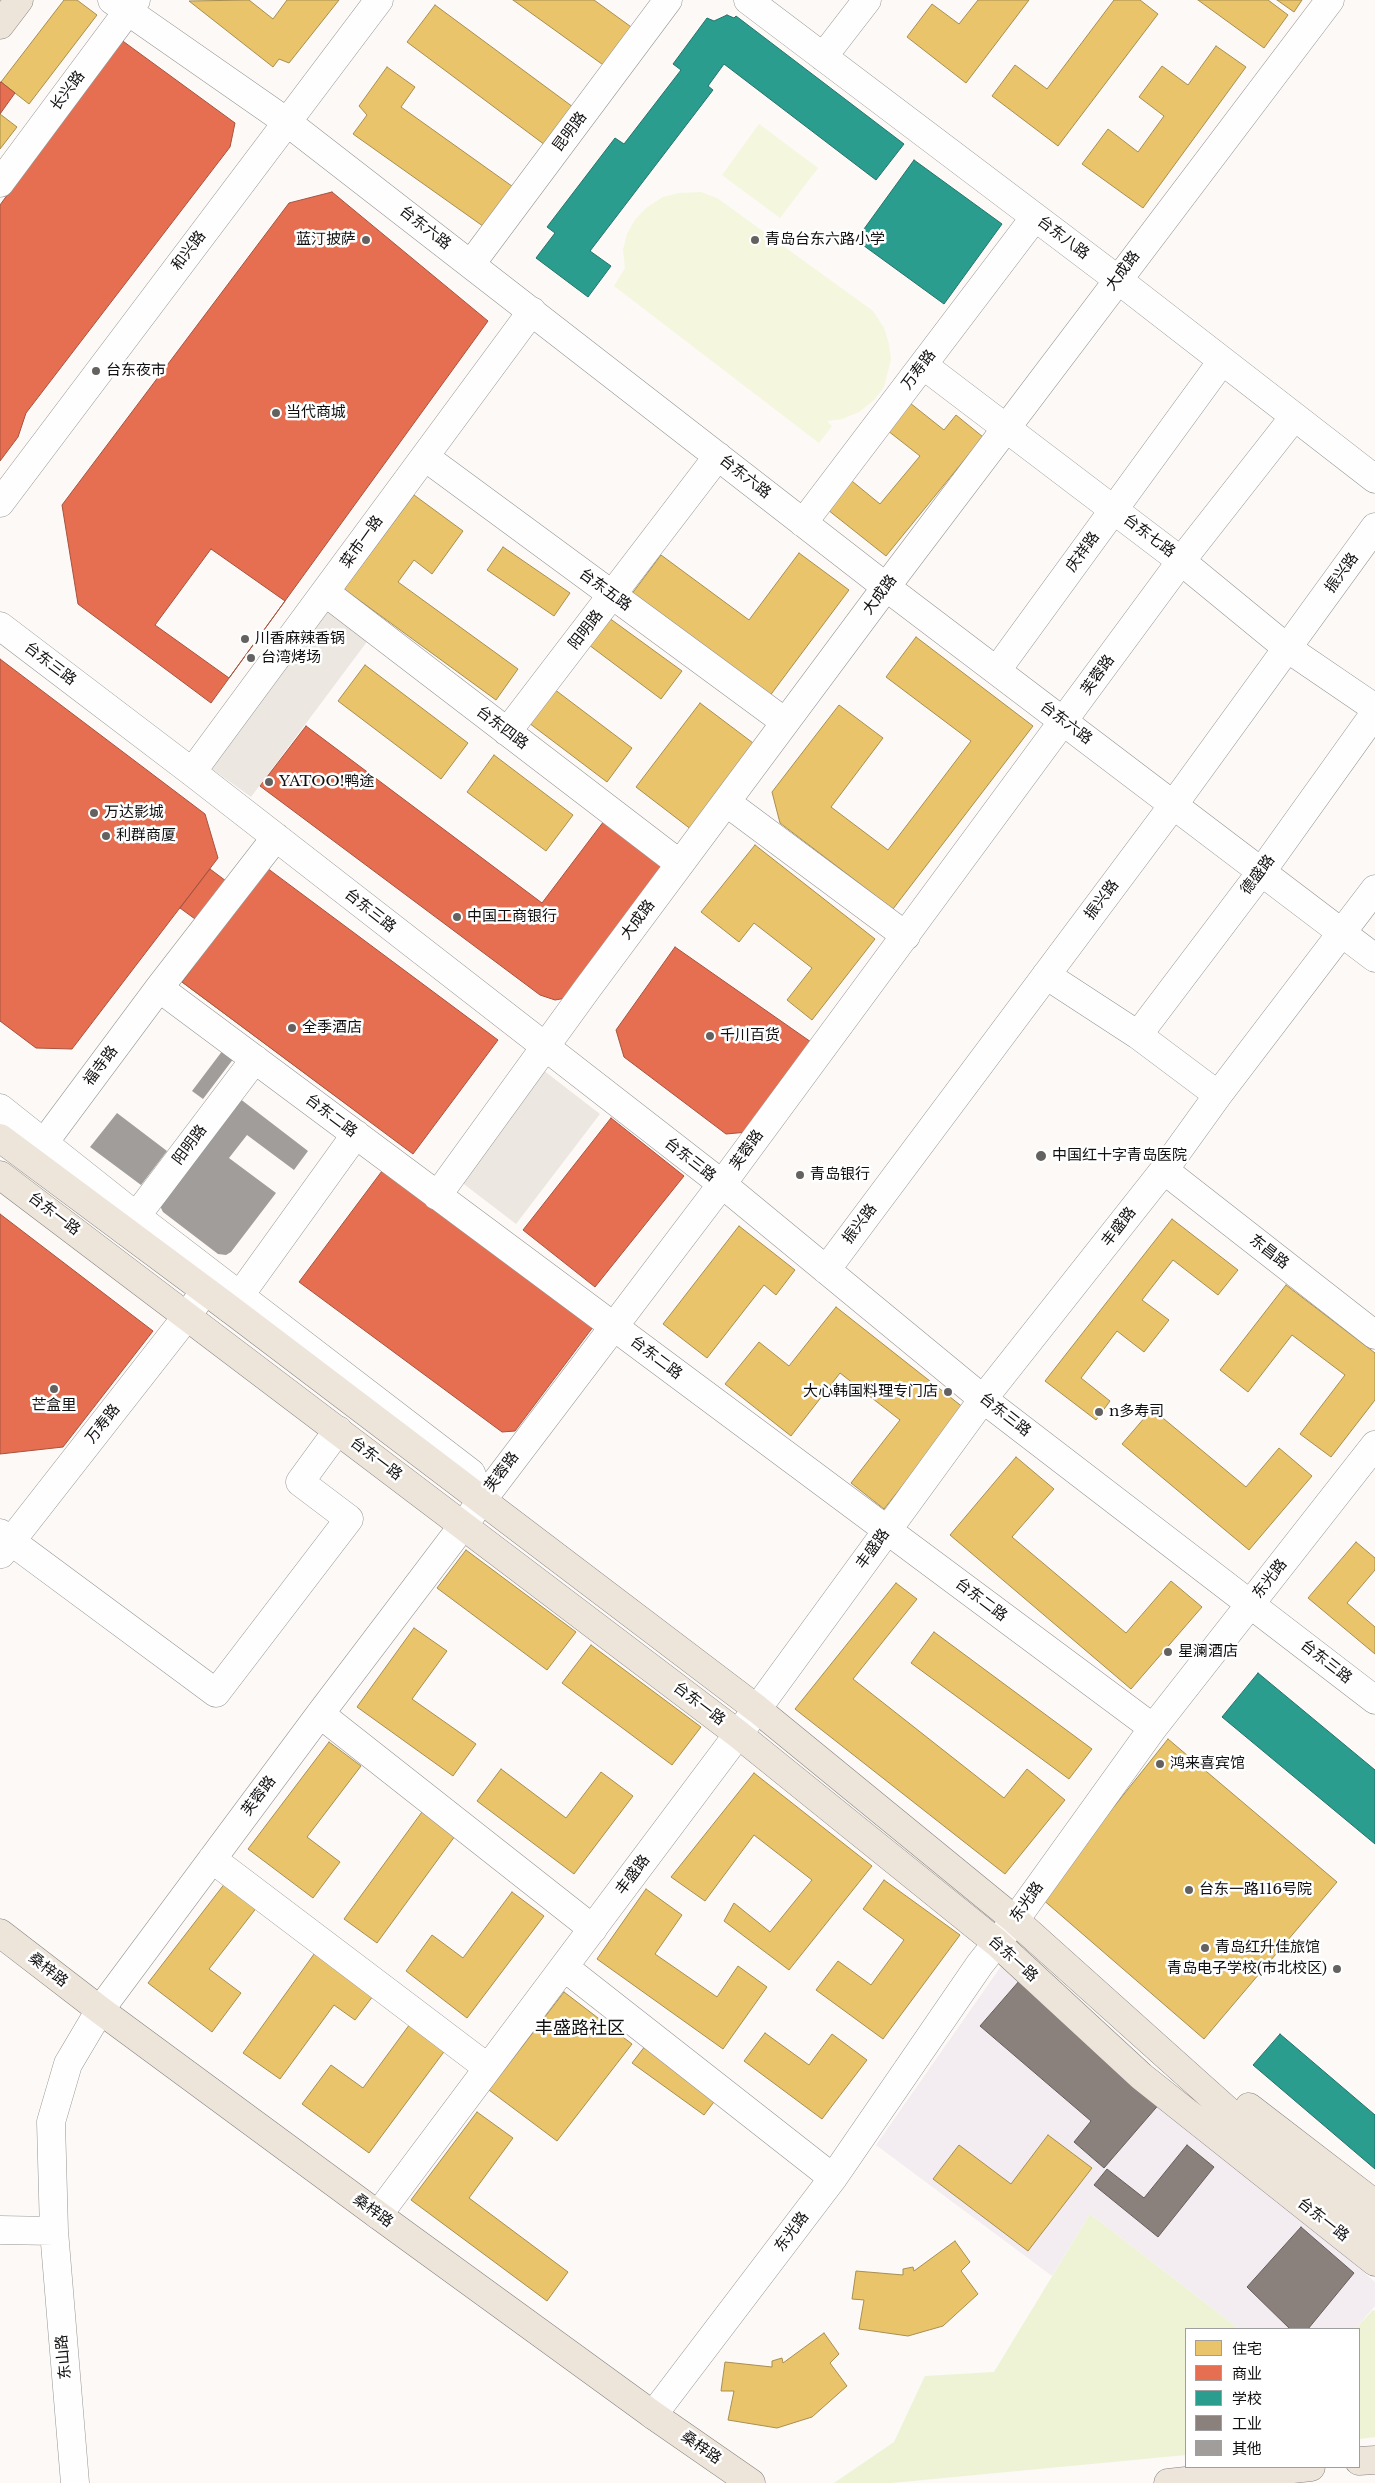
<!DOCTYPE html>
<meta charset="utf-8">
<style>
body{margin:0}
#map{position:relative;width:1375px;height:2483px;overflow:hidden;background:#fcf9f6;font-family:"Libre Baskerville","Noto Sans SC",serif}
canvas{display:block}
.legend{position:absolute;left:1185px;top:2328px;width:175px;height:140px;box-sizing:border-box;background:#fff;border:1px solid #9f9f9f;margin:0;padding:6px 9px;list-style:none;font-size:15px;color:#101010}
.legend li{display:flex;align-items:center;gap:10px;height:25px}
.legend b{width:25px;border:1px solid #9f9f9f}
</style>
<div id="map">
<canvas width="1375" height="2483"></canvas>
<ul class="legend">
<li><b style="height:14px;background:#e9c46a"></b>住宅</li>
<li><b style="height:14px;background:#e76f51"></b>商业</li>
<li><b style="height:14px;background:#2a9d8f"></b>学校</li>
<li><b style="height:14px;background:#8a817c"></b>工业</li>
<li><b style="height:14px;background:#a09d9b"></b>其他</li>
</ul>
</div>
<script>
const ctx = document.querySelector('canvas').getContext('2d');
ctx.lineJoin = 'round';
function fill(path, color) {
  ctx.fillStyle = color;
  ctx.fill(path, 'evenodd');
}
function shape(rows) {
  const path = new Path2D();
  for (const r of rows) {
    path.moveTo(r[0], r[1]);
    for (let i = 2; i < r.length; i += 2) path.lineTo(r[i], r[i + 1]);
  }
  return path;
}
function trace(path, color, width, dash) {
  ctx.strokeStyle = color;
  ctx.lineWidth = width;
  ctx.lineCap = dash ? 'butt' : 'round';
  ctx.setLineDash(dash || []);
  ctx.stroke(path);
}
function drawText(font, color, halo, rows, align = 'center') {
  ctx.font = font + ' "Libre Baskerville","Noto Sans SC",serif';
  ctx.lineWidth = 5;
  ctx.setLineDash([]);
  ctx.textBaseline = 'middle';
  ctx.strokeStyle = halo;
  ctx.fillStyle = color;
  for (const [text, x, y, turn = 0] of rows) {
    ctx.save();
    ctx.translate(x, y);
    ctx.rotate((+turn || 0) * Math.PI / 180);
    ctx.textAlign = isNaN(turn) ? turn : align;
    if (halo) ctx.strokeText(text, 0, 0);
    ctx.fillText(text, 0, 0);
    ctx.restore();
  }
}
const industrial = shape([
 [1004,1962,1375,2282,1375,2306,1355,2329,1239,2329,1090,2214,1052,2276,876,2145]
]);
const green = shape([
 [1090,2214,1239,2329,1186,2329,1186,2455,891,2483,834,2483,894,2442,925,2376,994,2372],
 [1373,2310,1375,2311,1375,2437,1359,2439,1359,2329,1355,2329]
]);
const pitch = shape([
 [759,124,818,168,780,218,722,175],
 [701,192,717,198,873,311,884,328,889,344,891,359,884,387,874,400,859,412,842,419,827,421,832,426,819,443,614,286,625,268,623,250,627,234,635,220,646,208,663,197,679,193]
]);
const plaza = shape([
 [318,602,369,639,251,797,201,761],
 [534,1063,600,1114,516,1224,452,1175]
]);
const homes = shape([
 [64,0,77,0,97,15,29,104,1,82,64,0],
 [249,0,273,19,287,0,339,0,289,63,279,59,273,67,189,1,249,0],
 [513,0,594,0,634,29,606,67,513,0],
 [978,0,1029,0,966,83,907,37,932,4,959,24,978,0],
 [1114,0,1140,0,1158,14,1058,146,992,96,1015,65,1047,89,1114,0],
 [1198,0,1268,0,1288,15,1264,48,1198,0],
 [1277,0,1302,0,1294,12,1277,0],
 [435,5,573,107,545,145,407,42,435,5],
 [1216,46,1246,67,1143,208,1082,164,1108,129,1138,152,1164,116,1139,97,1162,66,1188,85,1216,46],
 [128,54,228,126,226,145,207,171,100,93,128,54],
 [387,67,415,87,401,107,516,189,487,229,353,134,367,115,359,106,387,67],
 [0,114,17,127,0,149,0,114],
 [42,167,123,227,156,181,182,199,121,281,16,203,42,167],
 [72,287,98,307,41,384,0,353,0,305,38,333,72,287],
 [0,394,21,410,0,438,0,394],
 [905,399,944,430,956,415,983,437,886,556,823,506,847,477,880,504,920,456,883,427,905,399],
 [414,495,463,531,432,574,414,560,398,582,518,669,496,700,344,589,414,495],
 [503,547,570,593,554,616,487,570,503,547],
 [799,553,849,590,769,697,631,595,661,555,749,620,799,553],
 [605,615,682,671,661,699,585,642,605,615],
 [916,637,1033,726,893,909,780,823,772,792,839,705,883,738,831,807,888,850,971,741,886,677,916,637],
 [365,665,468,743,441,779,338,701,365,665],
 [554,689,632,748,607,782,529,723,554,689],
 [700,703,757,746,692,830,636,787,700,703],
 [306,742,412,824,379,866,273,784,306,742],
 [494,755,573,815,546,851,467,792,494,755],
 [610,839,657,873,593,961,577,949,547,990,405,887,438,841,550,921,610,839],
 [755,845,875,939,812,1020,787,1000,812,968,754,923,739,942,701,912,755,845],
 [217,935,403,1074,368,1120,182,982,217,935],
 [400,1180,574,1308,535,1361,506,1339,525,1314,380,1206,400,1180],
 [1172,1219,1238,1270,1218,1295,1173,1260,1142,1300,1169,1320,1144,1352,1117,1331,1081,1378,1110,1401,1096,1420,1045,1381,1172,1219],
 [739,1226,795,1270,776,1295,764,1285,707,1358,663,1324,739,1226],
 [358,1230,388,1252,372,1273,522,1385,499,1416,319,1281,358,1230],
 [1286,1285,1375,1353,1375,1400,1331,1457,1300,1434,1345,1375,1292,1335,1248,1392,1220,1370,1286,1285],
 [836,1307,964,1408,884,1509,851,1483,900,1420,840,1373,791,1436,725,1384,759,1342,789,1366,836,1307],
 [1152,1409,1246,1487,1279,1448,1312,1476,1249,1550,1122,1444,1152,1409],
 [1016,1457,1054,1489,1012,1537,1126,1633,1171,1581,1202,1607,1131,1689,950,1535,1016,1457],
 [1356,1542,1375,1558,1375,1570,1347,1603,1375,1627,1375,1654,1308,1598,1356,1542],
 [466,1550,576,1632,547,1670,437,1588,466,1550],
 [896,1583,917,1599,853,1679,1004,1798,1027,1769,1065,1800,1005,1874,795,1709,896,1583],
 [414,1628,447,1651,412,1699,476,1744,453,1776,357,1707,414,1628],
 [934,1632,1092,1749,1069,1779,911,1663,934,1632],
 [591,1645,701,1727,672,1765,562,1683,591,1645],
 [1168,1739,1337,1882,1204,2039,1041,1898,1168,1739],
 [329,1742,361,1766,307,1837,340,1862,313,1898,248,1849,329,1742],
 [501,1769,566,1818,601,1772,633,1796,574,1874,477,1801,501,1769],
 [754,1773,872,1866,789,1970,724,1921,734,1903,770,1932,812,1880,754,1835,705,1901,671,1877,754,1773],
 [422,1812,455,1836,377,1943,344,1919,422,1812],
 [229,1878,261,1902,209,1969,241,1993,212,2032,148,1983,229,1878],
 [884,1880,960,1935,883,2039,816,1990,838,1961,871,1985,904,1940,863,1909,884,1880],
 [646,1889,682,1915,655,1954,717,1997,738,1966,767,1987,723,2049,597,1959,646,1889],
 [512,1892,544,1916,467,2018,406,1971,432,1935,463,1958,512,1892],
 [317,1950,376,1992,355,2020,334,2005,280,2079,243,2053,317,1950],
 [564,1992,632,2044,557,2141,489,2090,564,1992],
 [410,2024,446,2049,369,2153,302,2104,331,2065,363,2088,410,2024],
 [765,2033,809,2065,832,2034,867,2060,822,2119,744,2061,765,2033],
 [649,2041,720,2094,704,2115,632,2063,649,2041],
 [477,2112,513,2138,469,2198,568,2272,547,2301,411,2200,477,2112],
 [1048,2135,1092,2168,1028,2251,933,2179,959,2145,1011,2184,1048,2135],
 [955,2241,970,2262,961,2271,978,2294,943,2326,908,2336,859,2329,864,2300,852,2299,856,2271,903,2275,903,2269,913,2267,914,2271,955,2241],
 [824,2333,839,2354,830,2363,847,2386,812,2417,777,2428,728,2420,734,2391,721,2391,725,2362,772,2367,772,2361,782,2358,783,2363,824,2333]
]);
const shops = shape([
 [120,39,235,123,230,147,26,413,18,437,0,461,0,205,120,39],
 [1,82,15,93,0,114,0,83,1,82],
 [332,192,488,321,211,703,78,604,62,505,289,203,332,192],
 [211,549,285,601,229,678,155,625,211,549],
 [0,659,205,814,218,858,72,1049,36,1048,0,1021,0,659],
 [306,726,542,903,607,817,672,866,572,997,555,1000,540,995,260,786,306,726],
 [267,868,498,1040,413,1154,182,982,267,868],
 [210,869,246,896,217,935,180,908,210,869],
 [675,947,811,1042,748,1132,726,1134,624,1057,616,1030,675,947],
 [611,1118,684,1176,595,1287,523,1230,611,1118],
 [388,1163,599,1319,515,1431,502,1432,299,1282,388,1163],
 [0,1214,153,1331,63,1447,0,1454,0,1214]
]);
const schools = shape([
 [727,15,734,18,736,16,904,144,876,180,724,64,708,86,713,90,590,251,611,266,588,297,536,258,555,233,547,227,615,138,624,144,681,70,673,64,707,18,714,21,727,15],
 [914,160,1002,224,944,304,856,240,914,160],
 [1258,1673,1375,1770,1375,1844,1222,1717,1258,1673],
 [1280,2034,1375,2115,1375,2169,1253,2065,1280,2034]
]);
const industry = shape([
 [1020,1980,1161,2102,1104,2168,1074,2142,1091,2121,980,2026,1020,1980],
 [1187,2145,1214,2167,1158,2237,1094,2185,1107,2169,1144,2198,1187,2145],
 [1301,2227,1354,2273,1308,2329,1290,2329,1247,2287,1301,2227]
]);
const building = shape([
 [223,1050,234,1058,203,1099,192,1091],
 [239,1098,308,1151,294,1170,247,1135,229,1158,276,1193,231,1252,226,1255,218,1254,163,1212,160,1206],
 [117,1113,167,1151,141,1185,90,1147]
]);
const minor = shape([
 [112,0,287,122,886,587,1375,958],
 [748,0,1117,279,1375,479],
 [823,57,867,0],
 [0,183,136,0],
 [471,264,668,0],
 [923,365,1181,561,1287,648,1375,708],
 [425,457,785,722],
 [0,503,379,0],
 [803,523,1035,217],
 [325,592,680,864],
 [0,626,192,772,722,1184,983,1399,1375,1700],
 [997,670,1222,361],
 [507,732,718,456],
 [192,772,532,311],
 [726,802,906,936],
 [1046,975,1138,1035,1218,1095],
 [159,988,1153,1728],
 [1138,1035,1262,871,1375,713],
 [0,1108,136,1216,471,1473,481,1499],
 [43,1144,159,988,276,837],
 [1164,1170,1375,1335],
 [437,1196,587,989,886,587,1330,0],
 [125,1231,255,1059],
 [826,1270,1174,804,1375,527],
 [230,1309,356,1134],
 [0,1533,216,1693,349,1519,300,1482,338,1430],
 [1,1554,188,1315,205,1290],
 [320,1714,593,1929],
 [212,1859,488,2068],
 [564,1967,833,2178],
 [378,2215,757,1709,983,1399,1164,1170,1218,1095,1375,889],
 [0,2230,54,2231],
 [653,2415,833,2178,980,1964,1015,1920,1153,1728,1375,1445],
 [75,2483,54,2231,51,2122,68,2064,100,2010,320,1714,722,1184,1181,561,1294,417]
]);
const major = shape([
 [0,25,19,0],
 [0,1138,230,1309,757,1709,1015,1920,1276,2154,1375,2233],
 [0,1175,738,1734,997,1943,1141,2076,1375,2262],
 [0,1933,100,2010,378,2215,653,2415,751,2483],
 [1249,2107,1375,2204],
 [1359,2461,1375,2460],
 [1168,2483,1311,2467]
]);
const markers = [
 [366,240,5,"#636260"],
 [755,240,5,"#636260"],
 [96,371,5,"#636260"],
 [276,413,5,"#636260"],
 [245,639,5,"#636260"],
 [251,658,5,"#636260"],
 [269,782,5,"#636260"],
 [94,813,5,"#636260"],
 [106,836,5,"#636260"],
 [457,917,5,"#636260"],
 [292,1028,5,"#636260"],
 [710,1036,5,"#636260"],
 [1041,1156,6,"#636260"],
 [800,1175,5,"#636260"],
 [54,1389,5,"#636260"],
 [948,1392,5,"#636260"],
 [1099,1412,5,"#636260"],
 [1168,1652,5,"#636260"],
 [1160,1764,5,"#636260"],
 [1189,1890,5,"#636260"],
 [1205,1948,5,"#636260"],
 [1337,1969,5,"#636260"]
];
const streetNames = [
 ["长兴路",68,91,-53],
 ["昆明路",570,132,-53],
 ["台东六路",425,228,38],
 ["台东八路",1063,238,37],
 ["和兴路",189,251,-53],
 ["大成路",1123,271,-53],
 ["万寿路",919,370,-53],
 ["台东六路",745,477,38],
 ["台东七路",1149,536,37],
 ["菜市一路",362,542,-54],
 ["庆祥路",1083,552,-54],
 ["振兴路",1342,573,-54],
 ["台东五路",605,590,36],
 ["大成路",880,595,-53],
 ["阳明路",586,630,-52],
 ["台东三路",50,664,37],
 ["芙蓉路",1098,675,-54],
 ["台东六路",1066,723,37],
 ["台东四路",502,728,37],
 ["德盛路",1258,875,-53],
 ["振兴路",1102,900,-53],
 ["台东三路",370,911,38],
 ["大成路",638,920,-53],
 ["福寺路",101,1066,-53],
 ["台东二路",331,1116,37],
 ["阳明路",190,1145,-53],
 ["芙蓉路",747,1150,-54],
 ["台东三路",690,1160,38],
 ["台东一路",54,1214,37],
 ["振兴路",860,1224,-53],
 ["丰盛路",1119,1227,-52],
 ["东昌路",1269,1252,38],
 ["台东二路",656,1358,37],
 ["台东三路",1005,1415,38],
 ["万寿路",103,1424,-52],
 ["台东一路",376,1459,37],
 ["芙蓉路",502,1472,-53],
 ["丰盛路",873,1549,-54],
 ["东光路",1270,1579,-52],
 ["台东二路",981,1600,37],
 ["台东三路",1326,1662,38],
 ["台东一路",699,1704,37],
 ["芙蓉路",259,1796,-53],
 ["丰盛路",633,1875,-53],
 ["东光路",1027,1902,-54],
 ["台东一路",1013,1959,42],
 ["桑梓路",48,1970,38],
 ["桑梓路",373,2211,36],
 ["台东一路",1323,2220,38],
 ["东光路",792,2232,-53],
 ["东山路",64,2357,-95],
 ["桑梓路",701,2448,35]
];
const poiNames = [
 ["蓝汀披萨",356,240,"right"],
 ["青岛台东六路小学",765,240],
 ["台东夜市",106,371],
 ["当代商城",286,413],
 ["川香麻辣香锅",255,639],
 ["台湾烤场",261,658],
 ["YATOO!鸭途",279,782],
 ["万达影城",104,813],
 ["利群商厦",116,836],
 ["中国工商银行",467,917],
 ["全季酒店",302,1028],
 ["千川百货",720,1036],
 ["中国红十字青岛医院",1052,1156],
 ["青岛银行",810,1175],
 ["大心韩国料理专门店",938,1392,"right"],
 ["芒盒里",54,1406,"center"],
 ["n多寿司",1109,1412],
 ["星澜酒店",1178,1652],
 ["鸿来喜宾馆",1170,1764],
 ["台东一路116号院",1199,1890],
 ["青岛红升佳旅馆",1215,1948],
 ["青岛电子学校(市北校区)",1327,1969,"right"]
];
const quarterNames = [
 ["丰盛路社区",580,2029]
];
fill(industrial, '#f3edf2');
fill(green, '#edf3d4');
fill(pitch, '#f5f6de');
fill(plaza, '#ede7e1');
fill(homes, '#e9c46a');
trace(homes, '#a88e4f', 1);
fill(shops, '#e76f51');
trace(shops, '#a6523e', 1);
fill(schools, '#2a9d8f');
trace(schools, '#227369', 1);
fill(industry, '#8a817c');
trace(industry, '#655f5c', 1);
fill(building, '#a09d9b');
trace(minor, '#969594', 29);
trace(major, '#848281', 29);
trace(minor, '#fffefe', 28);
trace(major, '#eee5da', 28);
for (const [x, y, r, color] of markers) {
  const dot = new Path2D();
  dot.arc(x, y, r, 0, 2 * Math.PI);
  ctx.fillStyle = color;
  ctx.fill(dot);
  trace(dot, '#fff', 2);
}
drawText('15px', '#101010', '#fff', streetNames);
drawText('15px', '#101010', '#fff', poiNames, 'left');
drawText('18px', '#101010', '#fff', quarterNames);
</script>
